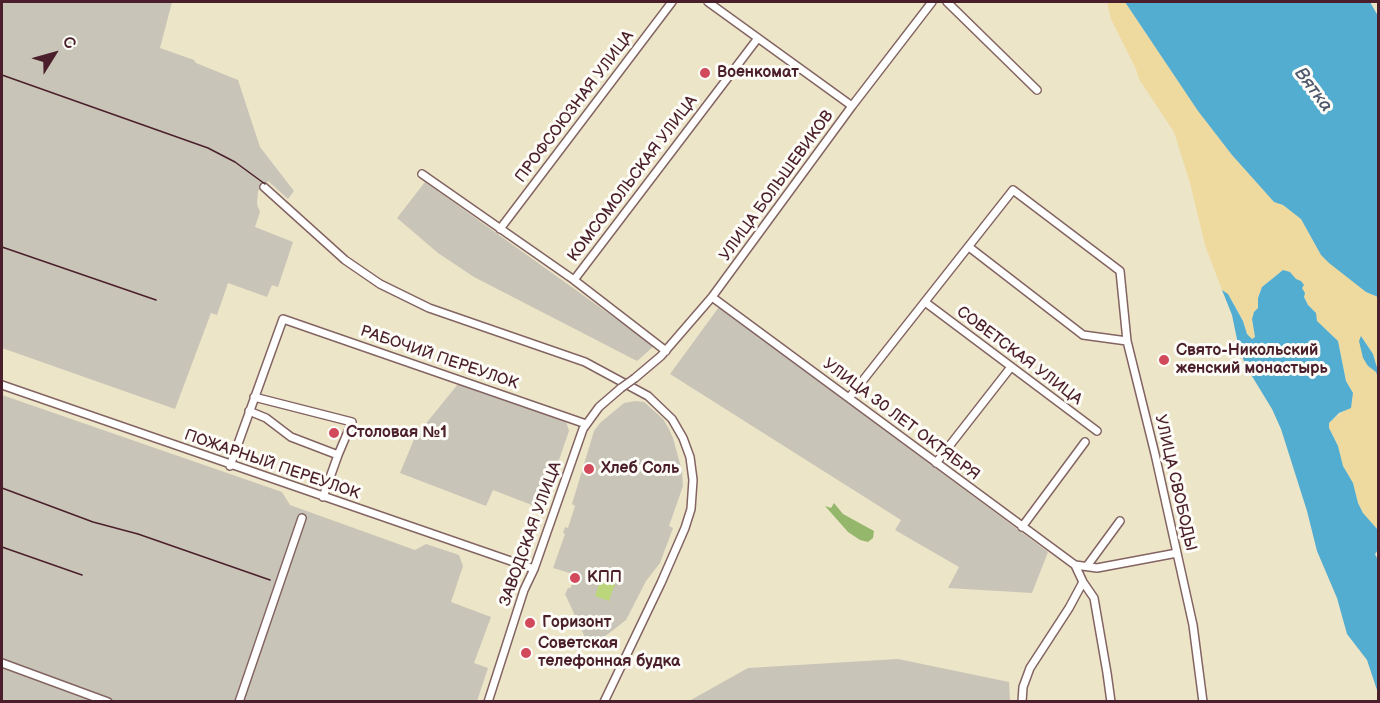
<!DOCTYPE html>
<meta charset="utf-8">
<style>
body{margin:0}
#map{position:relative;width:1380px;height:703px;overflow:hidden;background:#ede5c8;font-family:"Balsamiq Sans",sans-serif}
canvas{display:block}
.frame{position:absolute;inset:0;border:3px solid #4a1f2b;pointer-events:none}
.north{position:absolute;left:24px;top:24px;width:60px;height:60px;-webkit-text-stroke:4px #fdfcf7;paint-order:stroke;rotate:53deg;font-size:16px;font-weight:700;line-height:24px;text-align:center;color:#4a1f2b}
.north::after{content:'';display:block;margin:auto;width:21px;height:27px;background:#4a1f2b;clip-path:polygon(50% 0,100% 100%,50% 72%,0 100%)}
</style>
<div id="map">
<canvas width="1380" height="703"></canvas>
<div class="frame"></div>
<div class="north">С</div>
</div>
<script>
const ctx = document.querySelector('canvas').getContext('2d');
ctx.lineJoin = 'round';
function fill(path, color) {
  ctx.fillStyle = color;
  ctx.fill(path, 'evenodd');
}
function shape(rows) {
  const path = new Path2D();
  for (const r of rows) {
    path.moveTo(r[0], r[1]);
    for (let i = 2; i < r.length; i += 2) path.lineTo(r[i], r[i + 1]);
  }
  return path;
}
function trace(path, color, width, dash) {
  ctx.strokeStyle = color;
  ctx.lineWidth = width;
  ctx.lineCap = dash ? 'butt' : 'round';
  ctx.setLineDash(dash || []);
  ctx.stroke(path);
}
function drawText(font, color, halo, rows, align = 'center') {
  ctx.font = font + ' "Balsamiq Sans",sans-serif';
  ctx.lineWidth = 6;
  ctx.setLineDash([]);
  ctx.textBaseline = 'middle';
  ctx.strokeStyle = halo;
  ctx.fillStyle = color;
  for (const [text, x, y, turn = 0] of rows) {
    ctx.save();
    ctx.translate(x, y);
    ctx.rotate((+turn || 0) * Math.PI / 180);
    ctx.textAlign = isNaN(turn) ? turn : align;
    if (halo) ctx.strokeText(text, 0, 0);
    ctx.fillText(text, 0, 0);
    ctx.restore();
  }
}
const industrial = shape([
 [2,2,172,2,160,48,194,60,196,63,238,80,260,147,294,191,288,199,268,181,258,191,257,204,260,212,255,227,293,242,278,287,272,285,267,297,228,283,217,315,211,313,175,409,2,348],
 [425,182,654,346,637,361,474,277,438,253,397,218],
 [719,307,1048,552,1032,593,948,588,959,567,895,530,901,520,670,374],
 [458,384,566,421,569,431,542,509,493,490,486,506,400,473,415,437],
 [2,395,282,492,290,505,415,550,426,544,459,555,463,566,451,602,491,617,474,663,488,668,477,701,2,702],
 [635,401,644,402,663,419,669,429,673,438,682,471,683,486,669,526,673,528,660,563,646,581,626,620,590,648,565,594,568,588,570,588,572,585,573,574,553,568,565,534,563,533,565,527,568,528,575,506,572,504,594,431,600,423,624,403],
 [898,659,1009,682,1010,701,689,701,748,668]
]);
const green = shape([
 [605,567,619,573,609,601,595,596]
]);
const forest = shape([
 [834,503,843,514,874,531,873,538,868,542,860,540,848,532,825,506,831,508]
]);
const sand = shape([
 [1107,2,1125,2,1198,111,1232,155,1274,202,1283,205,1301,219,1321,255,1366,292,1378,297,1378,371,1373,354,1362,337,1363,358,1368,366,1376,372,1378,378,1378,530,1363,513,1358,503,1353,483,1343,466,1338,446,1329,428,1329,423,1352,404,1353,393,1346,381,1338,341,1316,321,1316,313,1308,305,1296,279,1290,272,1283,270,1262,287,1258,298,1258,308,1252,319,1255,337,1251,339,1247,334,1243,320,1228,294,1222,290,1205,245,1190,183,1174,132,1139,79,1136,69,1111,19]
]);
const water = shape([
 [1125,2,1370,2,1378,16,1378,297,1366,292,1329,263,1321,255,1301,219,1283,205,1274,202,1232,155,1198,111],
 [1283,270,1290,272,1296,279,1301,281,1304,285,1302,288,1305,293,1304,297,1308,305,1316,313,1317,321,1338,341,1346,381,1353,393,1351,408,1339,413,1329,423,1329,428,1338,446,1343,466,1353,483,1358,503,1363,513,1378,530,1378,550,1375,554,1378,560,1378,693,1367,660,1347,634,1337,598,1317,551,1307,511,1281,429,1272,409,1247,368,1239,349,1232,315,1222,290,1228,294,1243,321,1247,334,1252,339,1255,337,1252,319,1254,312,1258,308,1258,298,1262,287],
 [1361,336,1373,354,1378,371,1378,378,1376,372,1368,366,1363,358,1359,341]
]);
const minor = shape([
 [708,2,852,106],
 [947,2,1037,90],
 [422,174,574,280,666,351],
 [264,187,345,260,380,284,429,308,585,362,648,396,672,419,683,438,690,457,693,480,691,509,685,528,661,583,604,702],
 [500,229,672,2],
 [969,247,1083,335,1127,341],
 [574,280,758,38],
 [712,297,1075,565],
 [925,302,1097,431],
 [635,378,661,356,712,297,852,106,932,2],
 [2,385,534,569],
 [254,397,352,422,338,455,323,497],
 [849,398,1013,190,1120,271,1127,341,1155,454,1193,625,1203,702],
 [249,411,266,418,291,437,338,455],
 [936,463,1011,367],
 [230,466,283,319,586,424],
 [1022,527,1085,442],
 [1075,565,1083,582,1094,598,1107,673,1111,702],
 [1075,565,1097,568,1177,553],
 [1087,566,1120,521],
 [2,663,108,702],
 [239,702,302,518],
 [488,702,524,590,534,569,583,429,599,407,621,388],
 [1022,702,1023,687,1030,668,1069,608,1083,582]
]);
const rail = shape([
 [2,75,208,148,235,162,265,184],
 [2,247,156,300],
 [2,488,93,522,138,534,270,580],
 [2,547,82,575]
]);
const minorBridge = shape([
 [621,388,635,378]
]);
const markers = [
 [705,73,6,"#d1495b"],
 [1164,360,6,"#d1495b"],
 [334,433,6,"#d1495b"],
 [589,469,6,"#d1495b"],
 [575,578,6,"#d1495b"],
 [530,623,6,"#d1495b"],
 [526,653,6,"#d1495b"]
];
const poiNames = [
 ["Военкомат",717,73],
 ["Свято-Никольский",1176,351],
 ["женский монастырь",1176,369],
 ["Столовая №1",346,433],
 ["Хлеб Соль",601,469],
 ["КПП",587,578],
 ["Горизонт",542,623],
 ["Советская",538,644],
 ["телефонная будка",538,662]
];
const streetNames = [
 ["ПРОФСОЮЗНАЯ УЛИЦА",575,107,-53],
 ["КОМСОМОЛЬСКАЯ УЛИЦА",633,179,-53],
 ["УЛИЦА БОЛЬШЕВИКОВ",777,186,-54],
 ["СОВЕТСКАЯ УЛИЦА",1019,356,37],
 ["РАБОЧИЙ ПЕРЕУЛОК",439,358,19],
 ["УЛИЦА 30 ЛЕТ ОКТЯБРЯ",901,420,37],
 ["ПОЖАРНЫЙ ПЕРЕУЛОК",272,465,19],
 ["УЛИЦА СВОБОДЫ",1175,483,77],
 ["ЗАВОДСКАЯ УЛИЦА",531,534,-70]
];
const waterNames = [
 ["Вятка",1313,90,53]
];
fill(industrial, '#c8c4b8');
fill(green, '#bcd67c');
fill(forest, '#95b76c');
fill(sand, '#eeda9e');
fill(water, '#53add0');
trace(minor, '#836462', 10);
trace(minor, '#fff', 7);
trace(rail, '#4a1f2b', 1.5);
trace(minorBridge, '#836462', 10, []);
trace(minorBridge, '#fff', 7);
for (const [x, y, r, color] of markers) {
  const dot = new Path2D();
  dot.arc(x, y, r, 0, 2 * Math.PI);
  ctx.fillStyle = color;
  ctx.fill(dot);
  trace(dot, '#fdfcf7', 2);
}
drawText('bold 16px', '#4a1f2b', '#fdfcf7', poiNames, 'left');
drawText('16px', '#4a1f2b', '#fdfcf7', streetNames);
drawText('italic 18px', '#4e586d', '#fdfcf7', waterNames);
</script>
